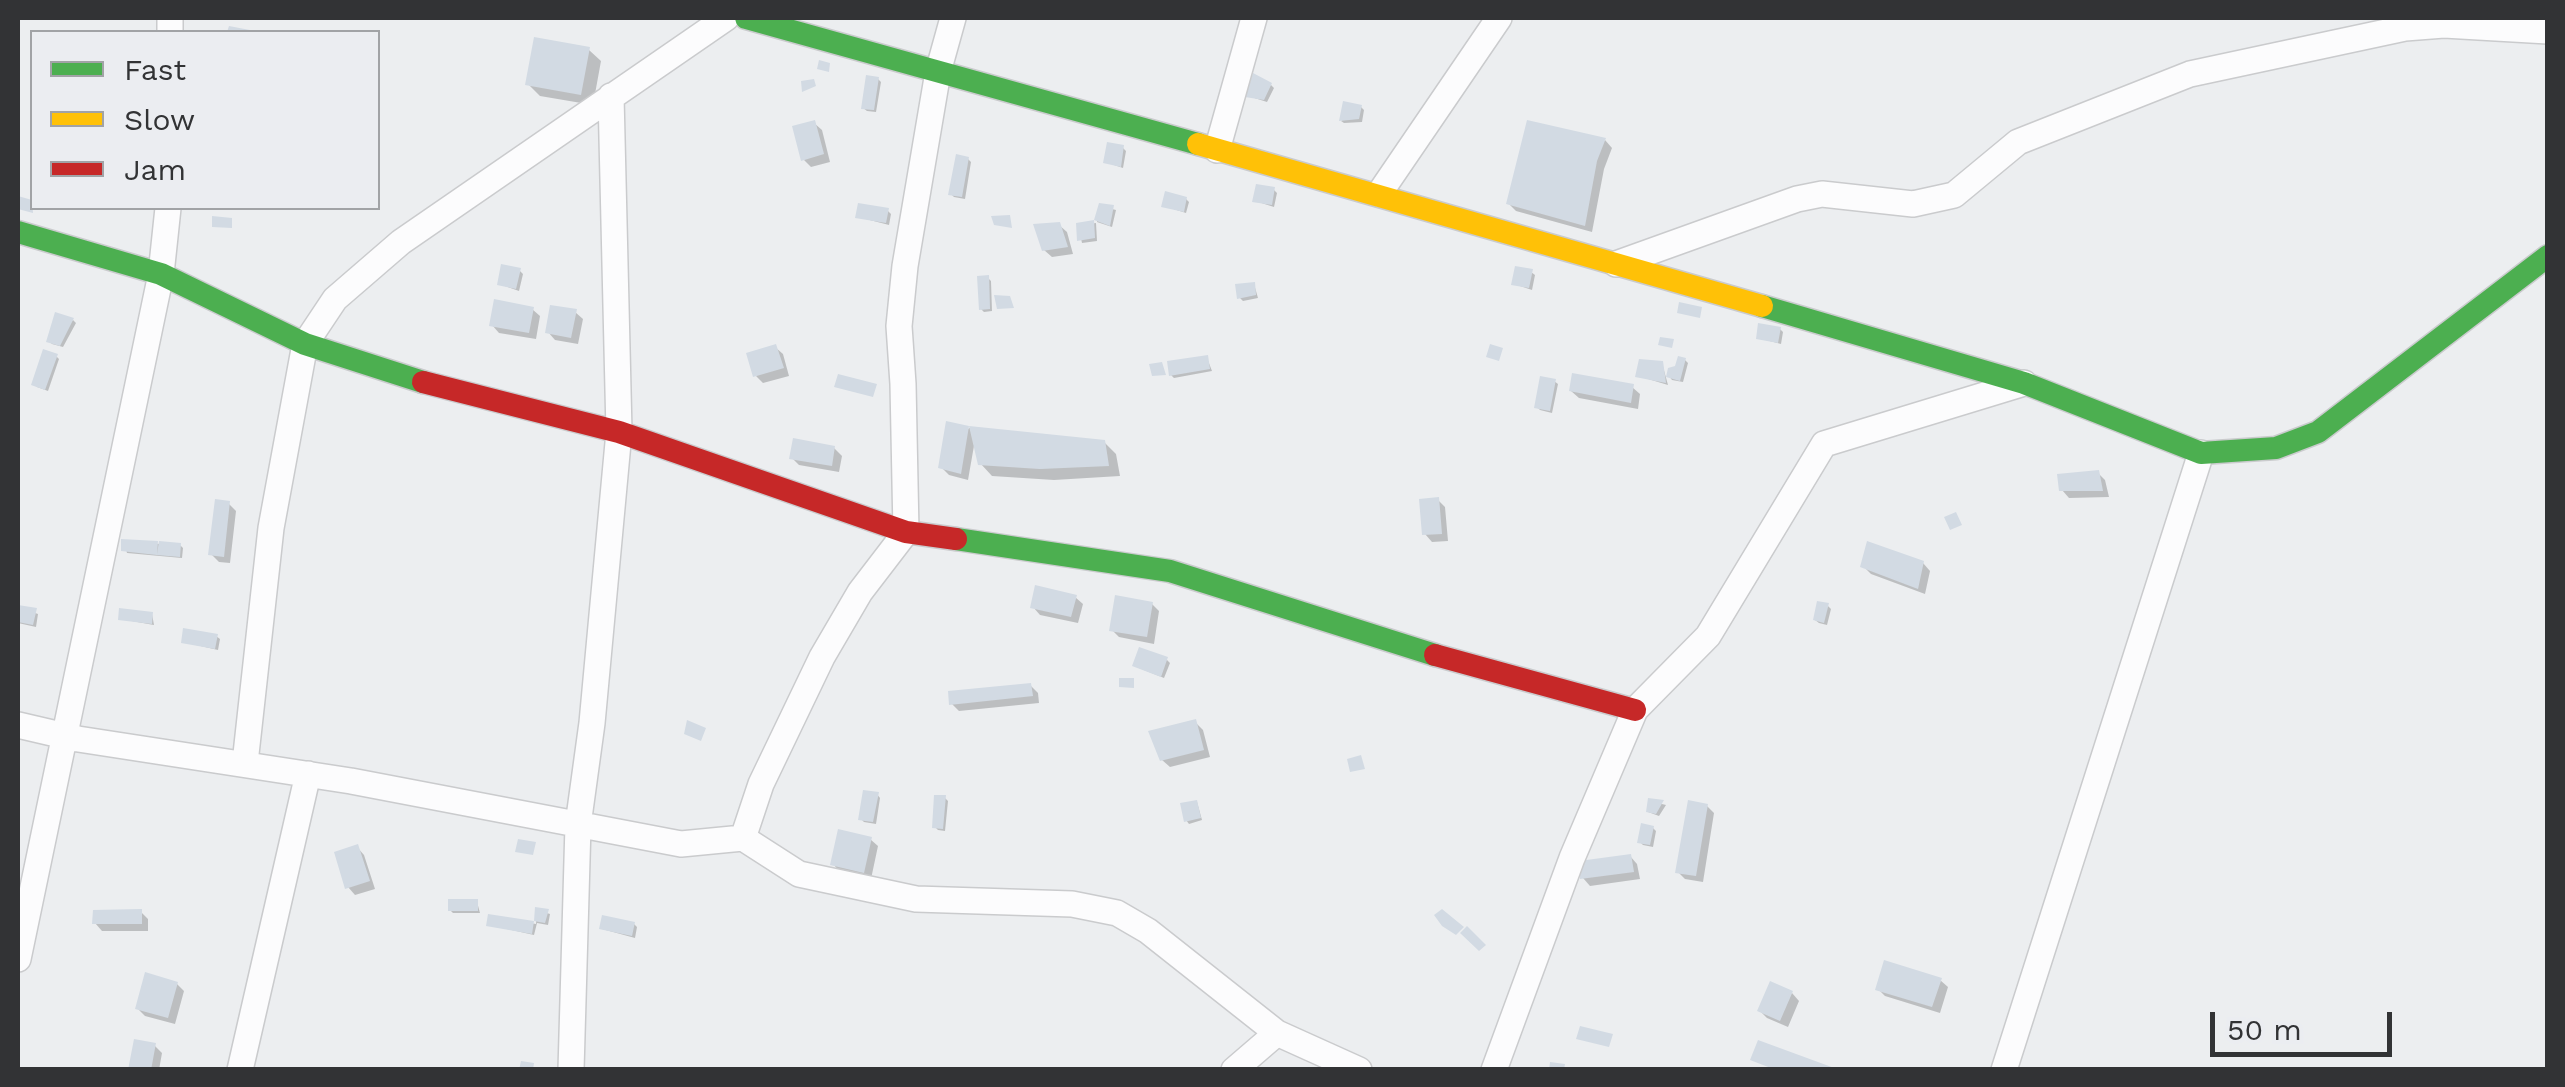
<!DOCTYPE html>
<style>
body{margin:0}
#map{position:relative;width:2565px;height:1087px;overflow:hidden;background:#eceef0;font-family:"Work Sans",sans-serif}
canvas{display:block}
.frame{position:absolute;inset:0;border:20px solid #323335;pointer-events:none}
.legend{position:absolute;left:30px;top:30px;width:350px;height:180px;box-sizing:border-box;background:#ebedf1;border:2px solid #a1a3a6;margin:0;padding:12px 18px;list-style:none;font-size:30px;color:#323335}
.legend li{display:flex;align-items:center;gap:20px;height:50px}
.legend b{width:50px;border:2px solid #a1a3a6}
.scale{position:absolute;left:2210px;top:1012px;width:182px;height:45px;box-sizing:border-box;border:5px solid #323335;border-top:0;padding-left:12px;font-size:30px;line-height:35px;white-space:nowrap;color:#323335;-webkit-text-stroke:8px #ebedf1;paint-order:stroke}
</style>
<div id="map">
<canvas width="2565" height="1087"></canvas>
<div class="frame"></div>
<ul class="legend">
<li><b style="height:12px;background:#4caf50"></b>Fast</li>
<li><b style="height:12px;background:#ffc107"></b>Slow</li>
<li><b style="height:12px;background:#c62828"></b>Jam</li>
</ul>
<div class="scale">50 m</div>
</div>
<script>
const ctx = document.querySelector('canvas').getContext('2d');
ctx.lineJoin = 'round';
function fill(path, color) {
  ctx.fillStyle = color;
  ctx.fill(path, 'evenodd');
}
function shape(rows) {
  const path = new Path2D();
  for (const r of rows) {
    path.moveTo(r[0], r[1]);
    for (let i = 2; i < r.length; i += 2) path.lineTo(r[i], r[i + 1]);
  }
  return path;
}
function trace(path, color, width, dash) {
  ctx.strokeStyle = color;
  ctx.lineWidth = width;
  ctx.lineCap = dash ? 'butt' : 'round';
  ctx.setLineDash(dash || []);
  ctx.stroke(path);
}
const shadow = shape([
 [589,50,601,61,593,105,540,96,528,84],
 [878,79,881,82,876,112,867,111,863,108],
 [1271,85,1274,88,1267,102,1248,96],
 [1361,107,1364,110,1362,122,1344,123,1341,121],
 [814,123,822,130,830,162,811,167,803,159],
 [1605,140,1612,148,1604,169,1592,232,1516,211,1508,203],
 [1123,148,1126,151,1123,168,1105,162],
 [968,159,971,162,965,199,954,197,951,194],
 [1274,190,1277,193,1274,207,1255,201],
 [1186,199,1189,202,1186,213,1164,206],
 [1100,206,1116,210,1112,227,1097,222],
 [888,211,891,214,889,225,858,217],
 [1096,223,1097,241,1082,243,1078,225],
 [1059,225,1067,232,1073,254,1052,257,1044,250],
 [520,271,523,274,519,291,499,284],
 [1531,272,1535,275,1532,290,1514,284],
 [988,278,991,281,992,311,984,312,981,309],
 [1254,284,1258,298,1243,301,1240,298],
 [532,309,540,316,536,339,499,333,492,325],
 [575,312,583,319,578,344,555,340,548,332],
 [73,320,76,323,63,347,52,344,49,341],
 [1780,329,1783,332,1781,344,1758,338],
 [775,347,783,354,789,376,763,383,756,376],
 [56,356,59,359,48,391,37,387,34,384],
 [1207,358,1212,371,1174,378,1171,375],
 [1685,360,1688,363,1683,382,1672,380,1669,376],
 [1662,363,1668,385,1638,376],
 [1554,381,1558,384,1552,413,1540,410,1537,407],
 [1632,387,1640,394,1638,409,1579,398,1571,391],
 [969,428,1104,442,1116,454,1120,476,1054,480,992,476,980,463,975,440,968,480,949,475,941,467],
 [834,448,842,456,839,472,799,465,792,458],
 [2098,473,2105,480,2109,497,2069,498,2062,490],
 [1438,500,1445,507,1448,541,1432,542,1425,534],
 [228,503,236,511,230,563,219,562,211,554],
 [124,542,180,545,183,548,182,558,127,553],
 [1923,563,1930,571,1925,594,1871,574,1863,566],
 [1075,597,1083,604,1078,623,1040,615,1033,607],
 [1152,604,1159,611,1154,644,1119,637,1112,630],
 [1828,606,1831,609,1827,625,1819,623,1815,620],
 [18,607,38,614,36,627,18,623],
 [152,614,154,625,120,619],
 [216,636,220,639,218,650,183,642],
 [1167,660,1170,663,1164,678,1134,666],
 [1030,685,1038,693,1039,703,959,711,952,704],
 [1195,722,1203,730,1210,757,1170,767,1162,760],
 [877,794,880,798,876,824,864,822,861,819],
 [945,798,948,801,945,831,938,830,935,827],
 [1650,801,1666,805,1659,816,1648,812],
 [1197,802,1202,820,1189,824,1186,820],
 [1707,806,1714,813,1703,882,1685,879,1678,872],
 [1653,828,1656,831,1653,847,1643,845,1640,842],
 [870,839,878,846,871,879,840,872,833,864],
 [357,847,364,855,375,889,355,895,348,887],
 [1630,856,1637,864,1640,879,1590,886,1583,878],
 [477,902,480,913,453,913,450,910],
 [537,910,550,914,548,925,537,923,534,935,489,925,490,916,536,924],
 [141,912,148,919,148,931,102,931,95,923],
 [634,924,637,927,635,938,602,929],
 [1940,980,1948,987,1940,1013,1885,996,1878,989],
 [177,984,184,991,175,1024,145,1016,137,1008],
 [1792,993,1799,1001,1788,1027,1767,1018,1760,1011],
 [155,1046,162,1053,159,1070,131,1070]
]);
const building = shape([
 [229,26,255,31,255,32,227,32],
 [534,37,590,47,581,95,525,85],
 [819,60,830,63,829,72,817,69],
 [1253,73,1272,83,1264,100,1245,97],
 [866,75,879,77,874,110,861,109],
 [814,79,816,86,802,92,801,81],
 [1343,101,1362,105,1359,119,1339,121],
 [815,120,824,154,801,161,792,126],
 [1527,120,1606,138,1597,161,1585,226,1506,204],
 [1107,142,1124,145,1121,167,1103,163],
 [956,154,969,157,962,197,948,195],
 [1256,184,1275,187,1272,205,1252,202],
 [1165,191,1187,197,1184,212,1161,207],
 [18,196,32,200,33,213,18,209],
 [858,203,889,208,886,223,855,218],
 [1099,203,1114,205,1110,226,1094,220],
 [1010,215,1012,228,994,225,991,216],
 [212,216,232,218,232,228,212,227],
 [1094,220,1095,238,1077,241,1076,223],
 [1060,222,1068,247,1042,251,1033,224],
 [501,264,521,268,516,289,497,285],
 [1515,266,1533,269,1529,288,1511,285],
 [989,275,990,309,979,310,977,276],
 [1255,282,1256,295,1237,299,1235,284],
 [994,295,1010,296,1014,308,997,309],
 [494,299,534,307,529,333,489,326],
 [1679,302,1702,307,1700,318,1677,313],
 [550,305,577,309,571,338,545,333],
 [55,312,74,318,60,346,46,342],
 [1758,323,1781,327,1778,343,1756,339],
 [1660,337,1674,339,1672,348,1658,345],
 [776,344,784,368,753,377,746,353],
 [1490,344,1503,348,1499,361,1486,357],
 [43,349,58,354,45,390,31,385],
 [1208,355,1210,369,1169,376,1167,361],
 [1678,356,1686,358,1680,381,1666,377,1668,368,1675,366],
 [1639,359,1663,361,1666,383,1635,377],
 [1162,362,1166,375,1152,376,1149,364],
 [1572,373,1634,384,1631,403,1569,391],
 [838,374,877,384,873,397,834,387],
 [1540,376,1556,379,1550,411,1534,408],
 [946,421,969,426,961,474,938,468],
 [969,426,1105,440,1109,466,1040,469,978,465],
 [793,438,835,446,832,466,789,459],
 [2099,470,2103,491,2059,491,2057,474],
 [1439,497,1442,534,1422,535,1419,499],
 [215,499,230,501,224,557,208,555],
 [1956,512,1962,525,1950,530,1944,517],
 [121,539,158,541,157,555,159,541,181,543,180,557,157,555,121,551],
 [1867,541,1924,561,1918,589,1860,567],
 [1035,585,1077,595,1071,617,1030,608],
 [1115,595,1153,602,1147,637,1109,631],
 [1817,601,1829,603,1824,623,1813,620],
 [18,605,37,608,33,625,18,622],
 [119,608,153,612,152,624,118,620],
 [183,628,218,634,215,649,181,643],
 [1139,647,1168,657,1161,677,1132,666],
 [1119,678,1134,678,1134,688,1119,687],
 [1031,683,1033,696,949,705,948,691],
 [1196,719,1204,750,1160,761,1148,731],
 [687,720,706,728,701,741,684,734],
 [1361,755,1365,769,1350,772,1347,759],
 [863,790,879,792,873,822,858,820],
 [934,795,946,795,943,829,932,828],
 [1648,798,1664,800,1656,814,1646,812],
 [1197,800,1201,818,1184,822,1180,803],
 [1688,800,1708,804,1696,876,1675,873],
 [1641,823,1654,826,1650,845,1637,843],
 [838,829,872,837,864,873,830,865],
 [518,839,536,842,533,855,515,852],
 [358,844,370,881,345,889,334,852],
 [1631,854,1634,872,1580,879,1579,861],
 [448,899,478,899,478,911,448,911],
 [535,907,549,909,545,923,534,921,532,934,486,926,488,914,534,921],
 [142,909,142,924,92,924,93,910],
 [1442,909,1464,927,1456,935,1442,926,1434,915],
 [602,915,635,922,632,936,599,929],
 [1467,926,1486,945,1479,951,1460,933],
 [1884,960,1942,978,1932,1007,1875,990],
 [145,972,178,982,168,1018,135,1009],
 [1770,981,1793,991,1780,1021,1757,1011],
 [1580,1026,1613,1034,1609,1047,1576,1039],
 [134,1039,156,1043,151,1070,128,1070],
 [1758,1040,1837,1069,1837,1070,1776,1070,1750,1060],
 [521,1061,534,1063,533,1070,519,1070],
 [1550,1062,1565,1064,1564,1070,1549,1070]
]);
const street = shape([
 [170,18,170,32],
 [1217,150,1254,18],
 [1379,194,1499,18],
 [1616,264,1797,199,1822,194,1913,204,1954,195,2018,142,2190,74,2405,28,2444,25,2548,31],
 [18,725,78,739,351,781,681,844,743,838,799,874,916,899,1072,904,1117,913,1148,931,1277,1033,1359,1070],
 [245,763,271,528,305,344,335,299,401,242,726,18],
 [743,838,761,784,822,657,860,592,906,532,903,384,899,326,905,266,938,72,953,18],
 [18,959,161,274,168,208],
 [240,1070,308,774],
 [571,1070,578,825,592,723,619,432,611,96],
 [1234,1070,1277,1033],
 [1494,1070,1572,858,1635,710,1708,636,1824,444,2024,383],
 [2004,1070,2201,453]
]);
const fast = shape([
 [746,18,1198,144],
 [18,232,161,274,305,344,423,382],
 [1762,306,2024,383,2201,453,2276,448,2318,432,2548,256],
 [956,539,1170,571,1435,655]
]);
const slow = shape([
 [1198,144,1762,306]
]);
const jam = shape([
 [423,382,619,432,906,532,956,539],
 [1435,655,1635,710]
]);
fill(shadow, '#0003');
fill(building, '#d2dae3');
trace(street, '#cacbcd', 28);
trace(fast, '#cacbcd', 25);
trace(slow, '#cacbcd', 25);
trace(jam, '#cacbcd', 25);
trace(street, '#fcfcfd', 25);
trace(fast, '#4caf50', 22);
trace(slow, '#ffc107', 22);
trace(jam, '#c62828', 22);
</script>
